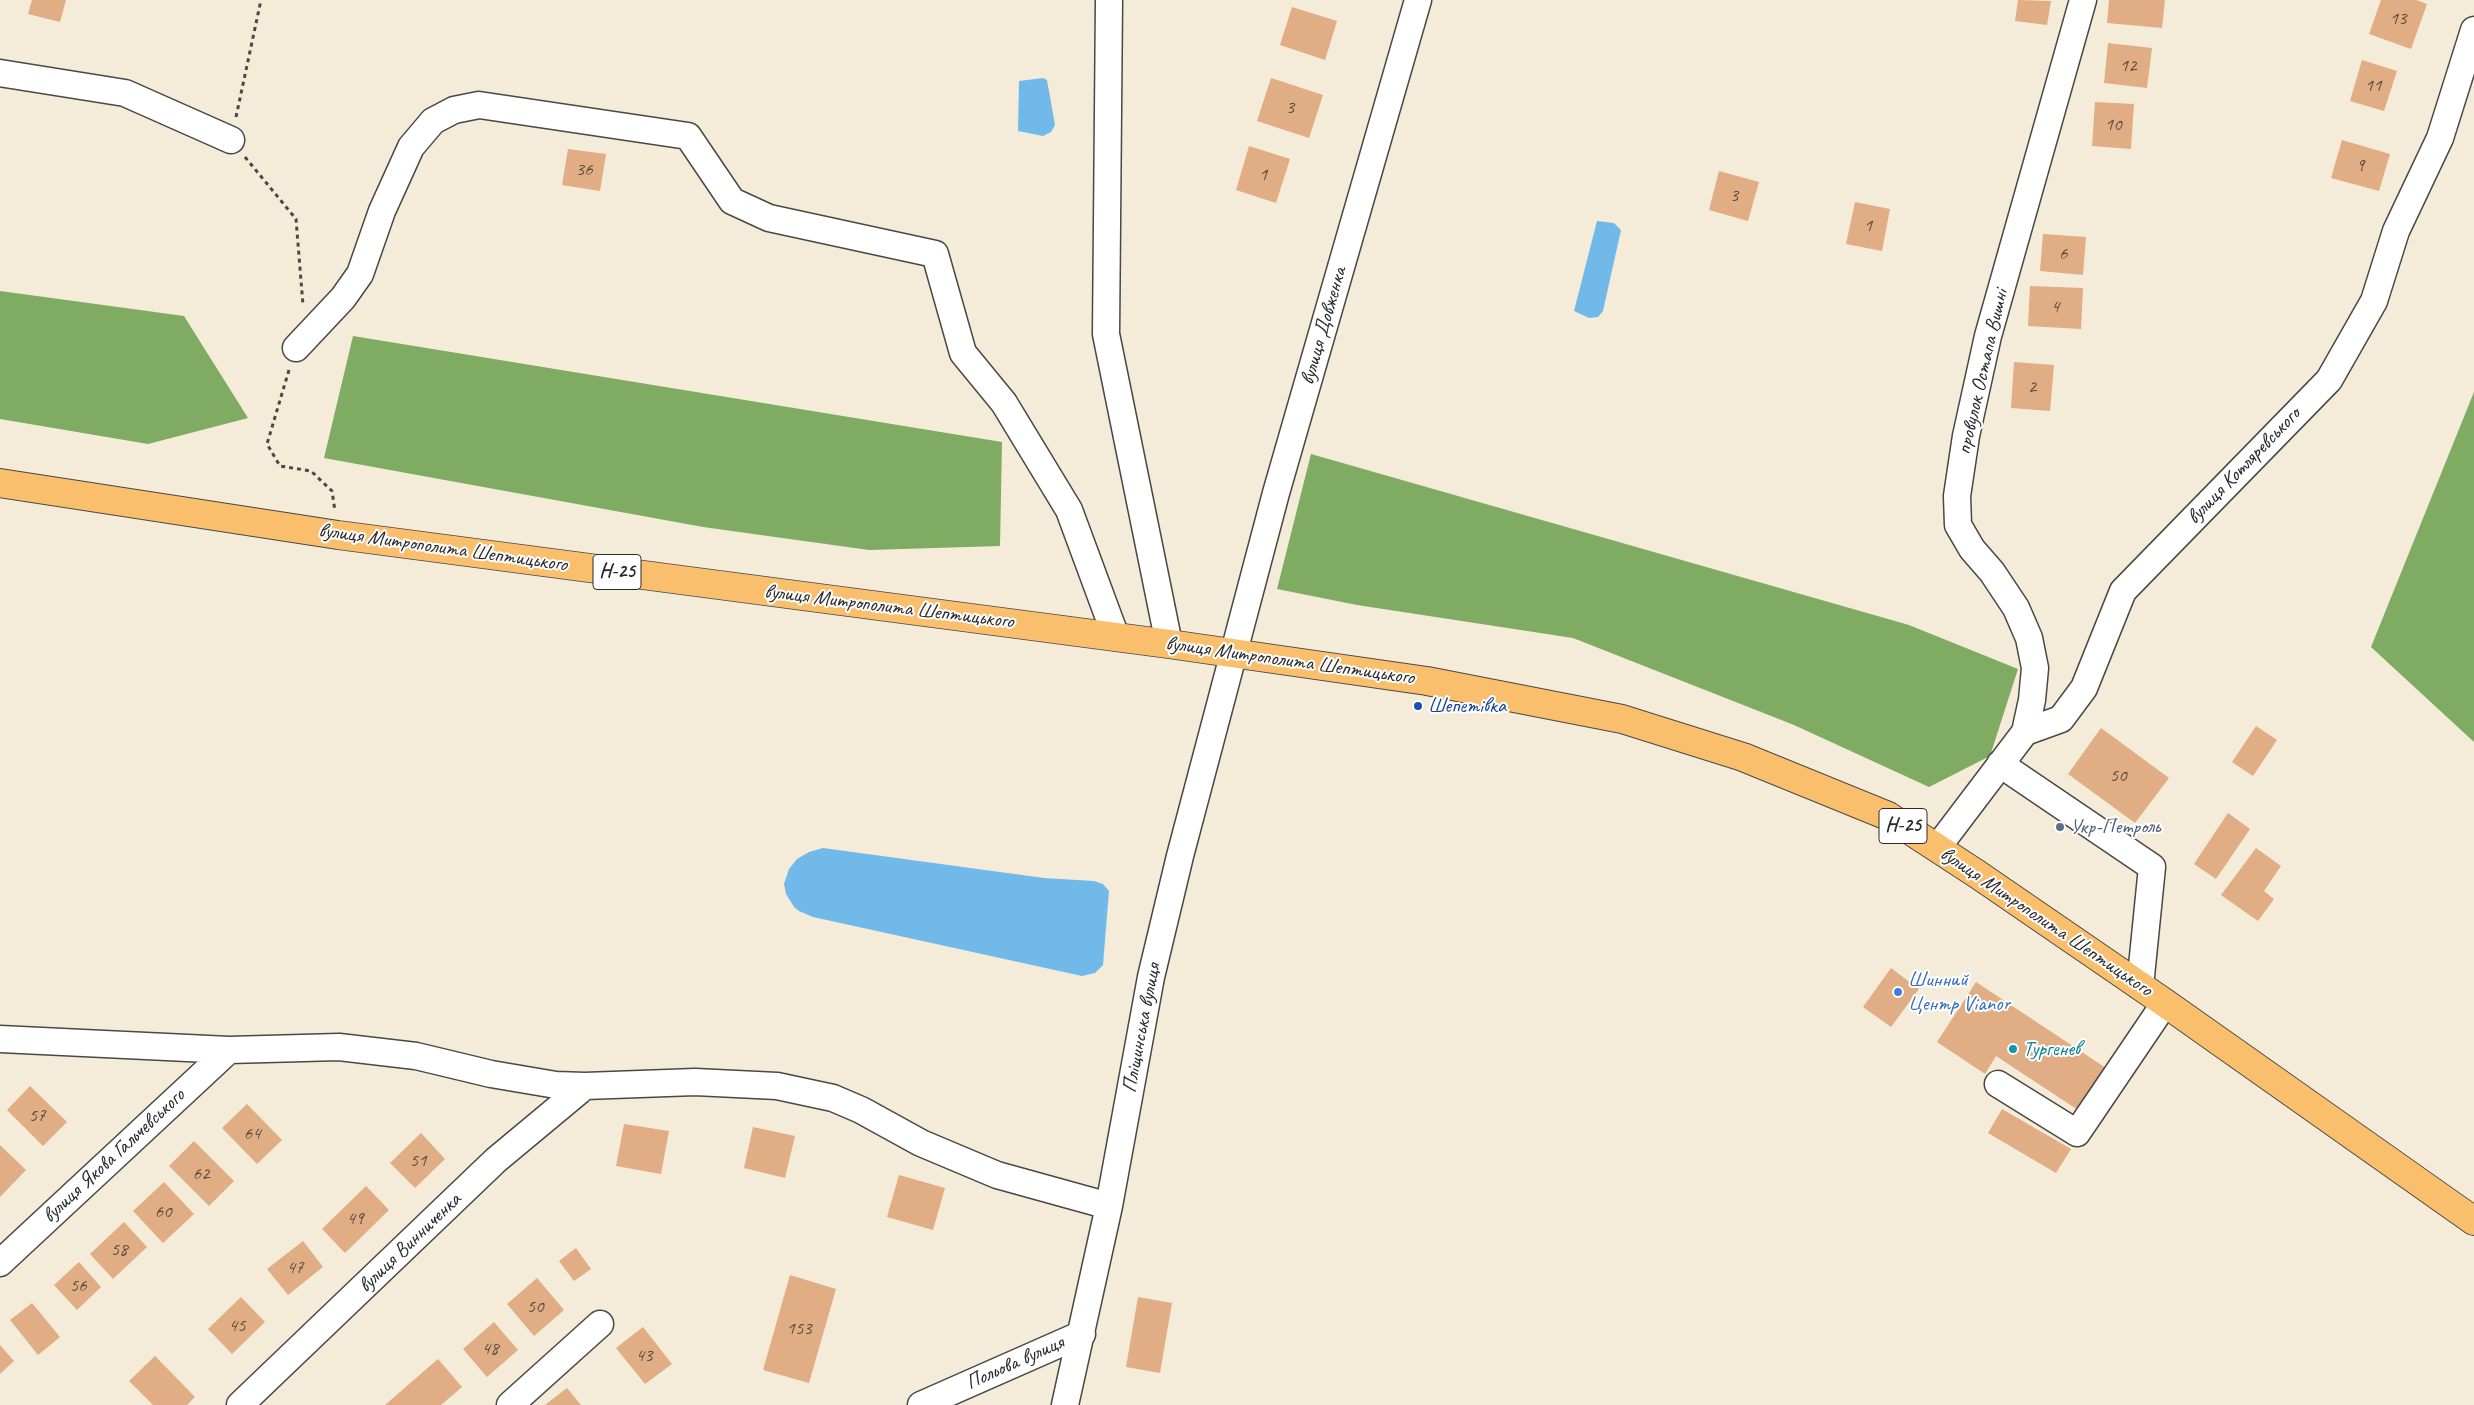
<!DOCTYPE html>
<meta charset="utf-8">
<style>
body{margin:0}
canvas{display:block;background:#f4ecd8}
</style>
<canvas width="2474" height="1405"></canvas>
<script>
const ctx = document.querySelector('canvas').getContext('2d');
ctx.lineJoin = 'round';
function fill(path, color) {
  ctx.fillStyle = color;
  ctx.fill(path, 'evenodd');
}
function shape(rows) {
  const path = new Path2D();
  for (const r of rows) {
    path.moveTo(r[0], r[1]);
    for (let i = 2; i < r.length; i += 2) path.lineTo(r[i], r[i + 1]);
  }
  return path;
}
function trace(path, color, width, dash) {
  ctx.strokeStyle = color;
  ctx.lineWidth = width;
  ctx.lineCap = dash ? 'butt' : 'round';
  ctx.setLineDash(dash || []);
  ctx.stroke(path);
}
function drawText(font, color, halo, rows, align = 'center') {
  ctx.font = font + ' Caveat,sans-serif';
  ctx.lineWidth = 4;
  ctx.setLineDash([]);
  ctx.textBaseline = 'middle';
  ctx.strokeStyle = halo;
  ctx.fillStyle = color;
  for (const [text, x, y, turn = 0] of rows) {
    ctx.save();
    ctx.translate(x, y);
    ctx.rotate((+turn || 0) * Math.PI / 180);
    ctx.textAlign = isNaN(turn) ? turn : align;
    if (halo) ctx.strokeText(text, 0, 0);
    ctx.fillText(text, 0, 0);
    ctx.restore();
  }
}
const forest = shape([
 [0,291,184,316,248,418,148,444,0,419],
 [353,336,1002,442,1000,546,869,550,703,527,324,458],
 [2474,392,2474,742,2371,647],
 [1311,454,1909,625,2018,669,1990,756,1929,787,1794,725,1573,638,1357,605,1277,589]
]);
const water = shape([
 [1043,78,1047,80,1055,125,1051,132,1043,136,1018,131,1019,81],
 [1597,221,1614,223,1621,230,1603,311,1598,317,1589,318,1574,311],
 [823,848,1044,878,1094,881,1103,884,1109,891,1103,965,1095,973,1082,976,813,917,799,911,794,907,786,894,784,884,789,869,797,859,809,852]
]);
const building = shape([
 [32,0,66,0,60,22,28,14],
 [2018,0,2051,1,2047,25,2015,21],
 [2109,0,2165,0,2162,28,2107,23],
 [2381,0,2416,0,2427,4,2411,49,2369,34],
 [1292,7,1337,21,1325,60,1280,45],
 [2108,43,2152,48,2147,88,2104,83],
 [2362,60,2397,71,2384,111,2350,101],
 [1271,78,1323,95,1309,138,1257,121],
 [2095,102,2134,104,2131,149,2092,146],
 [2342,140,2390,154,2379,191,2331,178],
 [1249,146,1290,159,1276,203,1236,190],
 [568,149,606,154,600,191,562,185],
 [1719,171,1759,182,1748,221,1709,210],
 [1855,202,1890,209,1882,251,1846,244],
 [2043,234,2086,237,2083,275,2040,271],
 [2030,286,2083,288,2081,329,2028,326],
 [2014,362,2054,365,2050,411,2011,408],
 [2256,726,2277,740,2253,776,2232,762],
 [2101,728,2169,778,2135,823,2068,774],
 [2228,813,2250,829,2216,879,2194,864],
 [2256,848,2281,866,2264,891,2274,899,2258,921,2221,895],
 [1891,968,1919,989,1891,1027,1863,1007],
 [1976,982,2109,1070,2081,1112,1996,1056,1985,1074,1937,1042],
 [30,1086,67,1122,43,1146,7,1110],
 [247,1104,282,1140,257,1164,222,1128],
 [2002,1109,2071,1149,2056,1173,1988,1133],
 [624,1124,669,1131,661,1174,616,1166],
 [753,1127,795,1136,785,1178,744,1168],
 [421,1133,445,1159,415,1188,390,1163],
 [194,1141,234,1181,209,1206,169,1166],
 [0,1145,26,1170,0,1197],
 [899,1175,945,1188,933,1230,887,1217],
 [164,1182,194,1214,163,1243,133,1211],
 [366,1186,389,1210,345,1253,322,1229],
 [124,1222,147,1247,113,1279,90,1254],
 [303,1241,323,1267,288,1295,267,1269],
 [576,1248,591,1269,574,1281,559,1261],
 [79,1262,101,1287,77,1310,54,1285],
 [790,1275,836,1289,809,1383,763,1370],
 [537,1278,564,1310,534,1336,507,1304],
 [241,1297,265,1322,232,1354,208,1329],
 [1138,1297,1172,1303,1160,1373,1126,1367],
 [32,1303,60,1337,38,1355,10,1320],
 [494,1322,518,1350,487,1377,463,1349],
 [643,1327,672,1364,645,1384,616,1348],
 [0,1345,14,1361,0,1374],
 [155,1356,195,1397,187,1405,153,1405,129,1381],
 [438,1359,462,1387,441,1405,385,1405],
 [567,1388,581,1405,545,1405]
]);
const path = shape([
 [236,117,261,0],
 [245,157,296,219,303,305],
 [289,370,267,444,280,466,311,471,332,491,335,511]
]);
const minor = shape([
 [1109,0,1106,334,1169,644],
 [0,73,125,93,231,140],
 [296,348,343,298,360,274,382,211,411,147,433,121,454,110,479,105,688,136,732,201,769,218,935,254,963,353,1004,403,1069,510,1116,637],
 [2025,732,2032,700,2035,668,2029,638,2016,608,1992,572,1972,549,1958,525,1957,496,1966,436,1988,336,2083,0],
 [2000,764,2152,867,2140,986],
 [1937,848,2025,732,2061,719,2084,688,2123,591,2329,380,2374,301,2396,231,2440,138,2474,30],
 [0,1039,229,1050,339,1047,416,1056,491,1074,556,1085,585,1086,695,1082,777,1086,833,1098,861,1110,921,1143,997,1175,1109,1206],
 [1998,1084,2077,1133,2165,1003],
 [0,1263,229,1050],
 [240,1405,496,1160,585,1086],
 [510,1405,600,1324],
 [921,1405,1082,1334],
 [1065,1405,1109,1206,1151,977,1180,856,1276,493,1418,0]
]);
const major = shape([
 [0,483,338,535,1169,644,1427,681,1622,719,1743,757,1888,816,1977,874,2165,1003,2474,1221]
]);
const markers = [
 [1418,706,5,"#1a4fb4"],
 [2060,827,5,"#5c6f8a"],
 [1898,992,5,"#3f7fe0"],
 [2013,1049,5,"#0f9aa8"]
];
const numberNames = [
 ["13",2398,19],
 ["12",2128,66],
 ["11",2373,86],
 ["3",1290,108],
 ["10",2113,125],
 ["9",2360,166],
 ["36",584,170],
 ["1",1263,175],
 ["3",1734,196],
 ["1",1868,226],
 ["6",2063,254],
 ["4",2055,307],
 ["2",2032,387],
 ["50",2118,776],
 ["57",37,1116],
 ["64",252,1134],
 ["51",418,1161],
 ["62",201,1174],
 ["60",163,1212],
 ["49",355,1219],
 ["58",119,1250],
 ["47",295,1268],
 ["56",78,1286],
 ["50",535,1307],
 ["45",237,1326],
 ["153",799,1329],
 ["48",490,1349],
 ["43",644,1356]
];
const shields = [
 [617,572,48],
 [1903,826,48]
];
const shieldNames = [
 ["Н-25",617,572],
 ["Н-25",1903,826]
];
const streetNames = [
 ["вулиця Довженка",1324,326,-74],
 ["провулок Остапа Вишні",1983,372,-77],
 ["вулиця Котляревського",2244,466,-46],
 ["вулиця Митрополита Шептицького",443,548,8],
 ["вулиця Митрополита Шептицького",889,607,7],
 ["вулиця Митрополита Шептицького",1290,661,8],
 ["вулиця Митрополита Шептицького",2046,922,34],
 ["Пліщинська вулиця",1142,1028,-79],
 ["вулиця Якова Гальчевського",114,1156,-43],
 ["вулиця Винниченка",410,1243,-44],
 ["Польова вулиця",1015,1363,-24]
];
const transitNames = [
 ["Шепетівка",1428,706]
];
const serviceNames = [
 ["Укр-Петроль",2070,827]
];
const shopNames = [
 ["Шинний",1908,980],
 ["Центр Vianor",1908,1004]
];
const cultureNames = [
 ["Тургенев",2023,1049]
];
fill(forest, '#7fab63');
fill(water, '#71b9e9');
fill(building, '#e0ad84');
trace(minor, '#494845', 29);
trace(major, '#494845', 30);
trace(path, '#494845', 3, [4, 4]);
trace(minor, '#fff', 26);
trace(major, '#f9bf6d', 28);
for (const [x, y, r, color] of markers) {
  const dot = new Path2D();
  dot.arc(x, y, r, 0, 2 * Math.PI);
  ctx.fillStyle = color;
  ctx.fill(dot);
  trace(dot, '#fff', 2);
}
drawText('19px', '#584c41', null, numberNames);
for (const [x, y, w] of shields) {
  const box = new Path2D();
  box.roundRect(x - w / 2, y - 17.5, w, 35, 4);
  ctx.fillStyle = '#fff';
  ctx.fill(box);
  trace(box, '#2b2b2b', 1);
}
drawText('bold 20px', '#2b2b2b', null, shieldNames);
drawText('21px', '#2b2b2b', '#fff', streetNames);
drawText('21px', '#164399', '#fff', transitNames, 'left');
drawText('21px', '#4e5e75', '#fff', serviceNames, 'left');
drawText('21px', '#366cbe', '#fff', shopNames, 'left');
drawText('21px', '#0d838f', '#fff', cultureNames, 'left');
</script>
